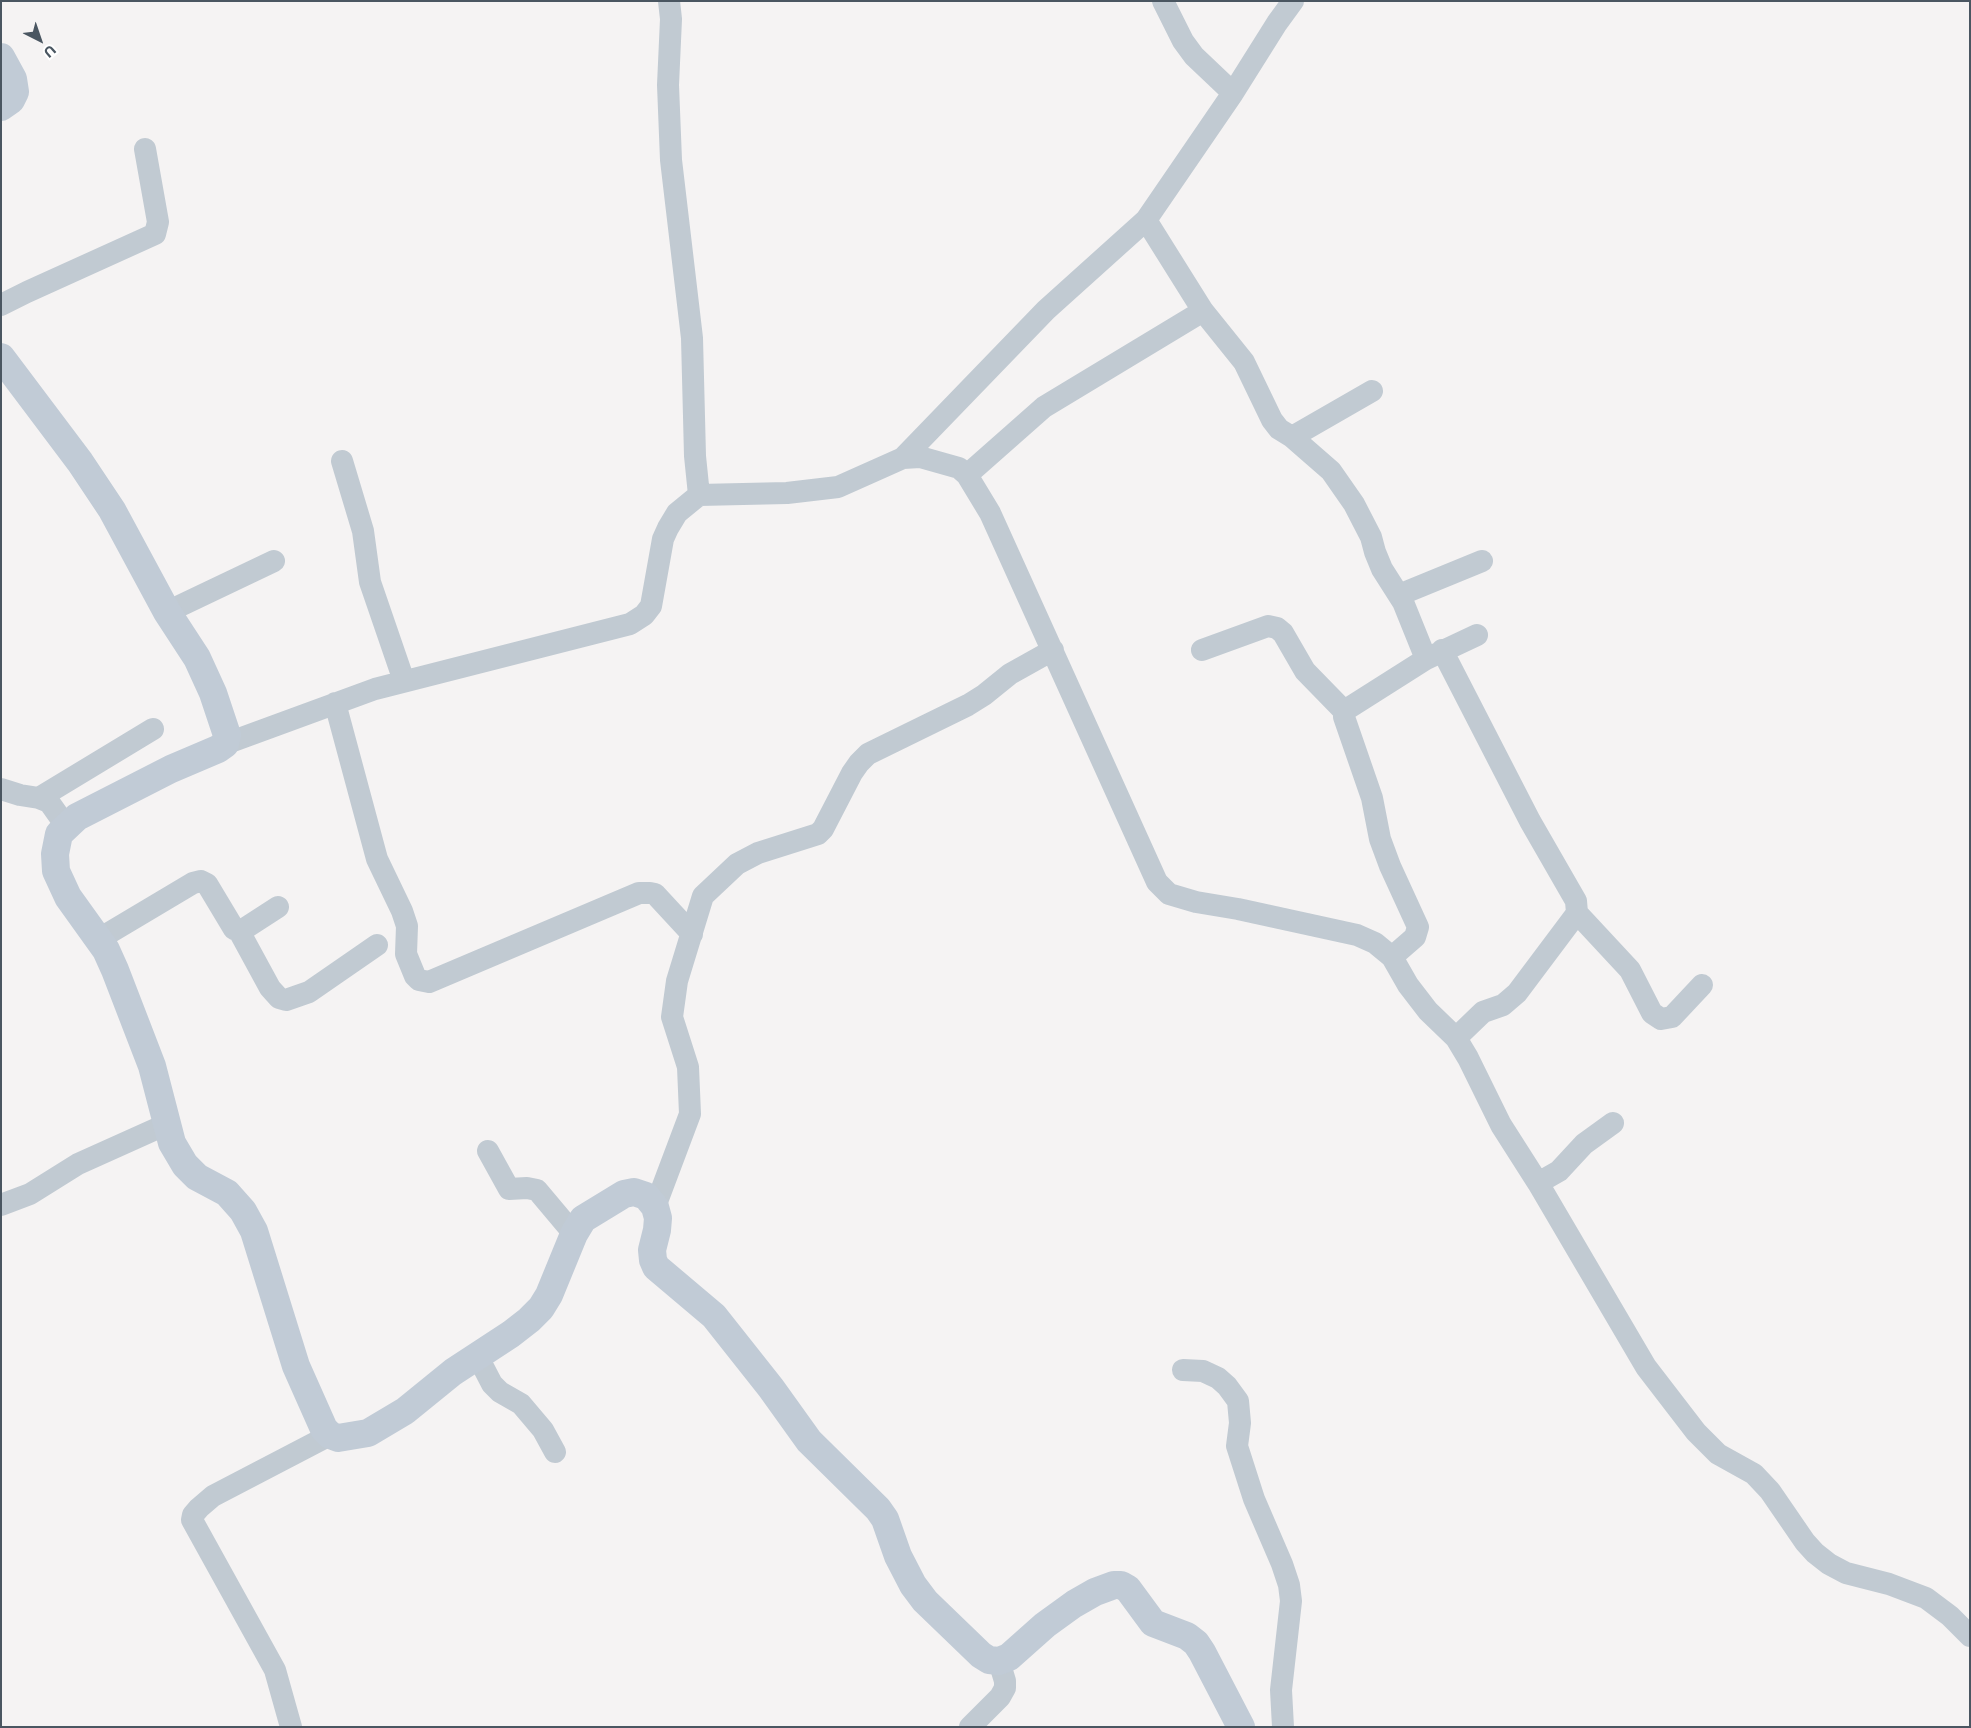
<!DOCTYPE html>
<style>
body{margin:0}
#map{position:relative;width:1971px;height:1728px;overflow:hidden;background:#f5f3f3;font-family:Montserrat,sans-serif}
canvas{display:block}
.frame{position:absolute;inset:0;border:2px solid #4a5661;pointer-events:none}
.north{position:absolute;left:15px;top:15px;width:50px;height:50px;-webkit-text-stroke:4px #fff;paint-order:stroke;rotate:139deg;font-size:14px;font-weight:700;line-height:20px;text-align:center;color:#4a5661}
.north::after{content:'';display:block;margin:auto;width:18px;height:22px;background:#4a5661;clip-path:polygon(50% 0,100% 100%,50% 72%,0 100%)}
</style>
<div id="map">
<canvas width="1971" height="1728"></canvas>
<div class="frame"></div>
<div class="north">U</div>
</div>
<script>
const ctx = document.querySelector('canvas').getContext('2d');
ctx.lineJoin = 'round';
function shape(rows) {
  const path = new Path2D();
  for (const r of rows) {
    path.moveTo(r[0], r[1]);
    for (let i = 2; i < r.length; i += 2) path.lineTo(r[i], r[i + 1]);
  }
  return path;
}
function trace(path, color, width, dash) {
  ctx.strokeStyle = color;
  ctx.lineWidth = width;
  ctx.lineCap = dash ? 'butt' : 'round';
  ctx.setLineDash(dash || []);
  ctx.stroke(path);
}
const street = shape([
 [669,1,671,19,668,85,671,160,692,338,695,456,699,495],
 [1163,1,1183,41,1194,56,1233,93],
 [1146,220,1203,311,1244,362,1272,420,1279,429,1292,437,1331,471,1354,504,1371,537,1375,552,1382,569,1403,602,1426,659],
 [1,305,27,292,155,234,158,222,145,149],
 [1292,437,1372,391],
 [903,458,1046,310,1146,220,1233,93,1277,23,1293,1],
 [342,461,363,531,370,582,404,681],
 [967,475,1044,407,1203,311],
 [1399,595,1482,561],
 [167,612,274,561],
 [1202,650,1268,626,1277,628,1283,633,1305,671,1344,711],
 [1442,650,1530,821,1576,901,1577,913,1517,993,1503,1005,1483,1012,1456,1038],
 [335,703,377,859,402,911,407,926,406,954,415,976,419,980,429,982,639,893,650,893,655,894,692,934],
 [225,744,375,689,630,624,644,615,651,606,663,539,668,528,677,513,699,495,787,493,838,487,903,458,920,457,959,468,967,475,990,513,1157,882,1169,894,1196,902,1238,909,1357,935,1375,943,1392,957,1408,985,1428,1011,1456,1038,1468,1058,1501,1125,1538,1183,1646,1367,1696,1432,1718,1454,1754,1474,1770,1491,1805,1542,1815,1553,1829,1564,1846,1573,1889,1584,1926,1598,1950,1616,1970,1636],
 [1,789,20,795,39,798,49,802,66,826],
 [39,798,153,729],
 [1577,913,1630,970,1652,1013,1661,1019,1672,1017,1702,985],
 [239,931,270,988,279,998,286,1000,309,992,377,945],
 [99,939,193,883,201,881,207,884,234,929,239,931,244,929,278,907],
 [1392,957,1415,937,1418,927,1390,866,1380,839,1372,798,1344,717,1344,711,1426,659,1477,635],
 [488,1151,509,1189,527,1188,537,1190,574,1234],
 [1538,1183,1559,1171,1584,1144,1613,1123],
 [1,1205,30,1194,78,1164,167,1124],
 [655,1207,690,1114,688,1067,672,1017,677,981,703,896,737,864,758,853,818,834,823,829,852,773,859,763,868,754,968,705,984,695,1010,674,1053,650],
 [478,1357,492,1384,500,1392,521,1404,543,1430,555,1452],
 [1183,1370,1203,1371,1218,1378,1227,1386,1238,1401,1240,1423,1237,1446,1254,1499,1282,1564,1289,1585,1291,1601,1281,1690,1283,1727],
 [291,1727,275,1670,192,1520,193,1515,199,1508,213,1496,330,1435],
 [970,1727,1000,1697,1005,1688,1005,1681,999,1661]
]);
const secondary = shape([
 [1,57,13,79,15,92,11,100,1,107],
 [1,357,80,462,112,510,167,612,197,658,213,693,227,735,225,744,218,749,171,769,77,817,59,834,55,854,56,871,68,897,106,950,115,970,152,1066,172,1143,185,1165,197,1177,227,1193,243,1211,254,1231,296,1366,324,1429,330,1435,338,1438,368,1433,405,1411,453,1372,511,1334,529,1320,541,1308,549,1295,574,1234,583,1219,624,1194,634,1192,646,1196,655,1207,658,1218,657,1230,652,1250,653,1260,656,1267,714,1316,771,1388,809,1441,878,1509,885,1519,898,1556,913,1585,925,1601,981,1655,989,1660,999,1661,1009,1657,1045,1625,1074,1604,1095,1592,1114,1585,1121,1585,1128,1589,1153,1623,1187,1636,1196,1643,1202,1652,1241,1727]
]);
trace(street, '#c1cad2', 22);
trace(secondary, '#c1cbd6', 28);
</script>
